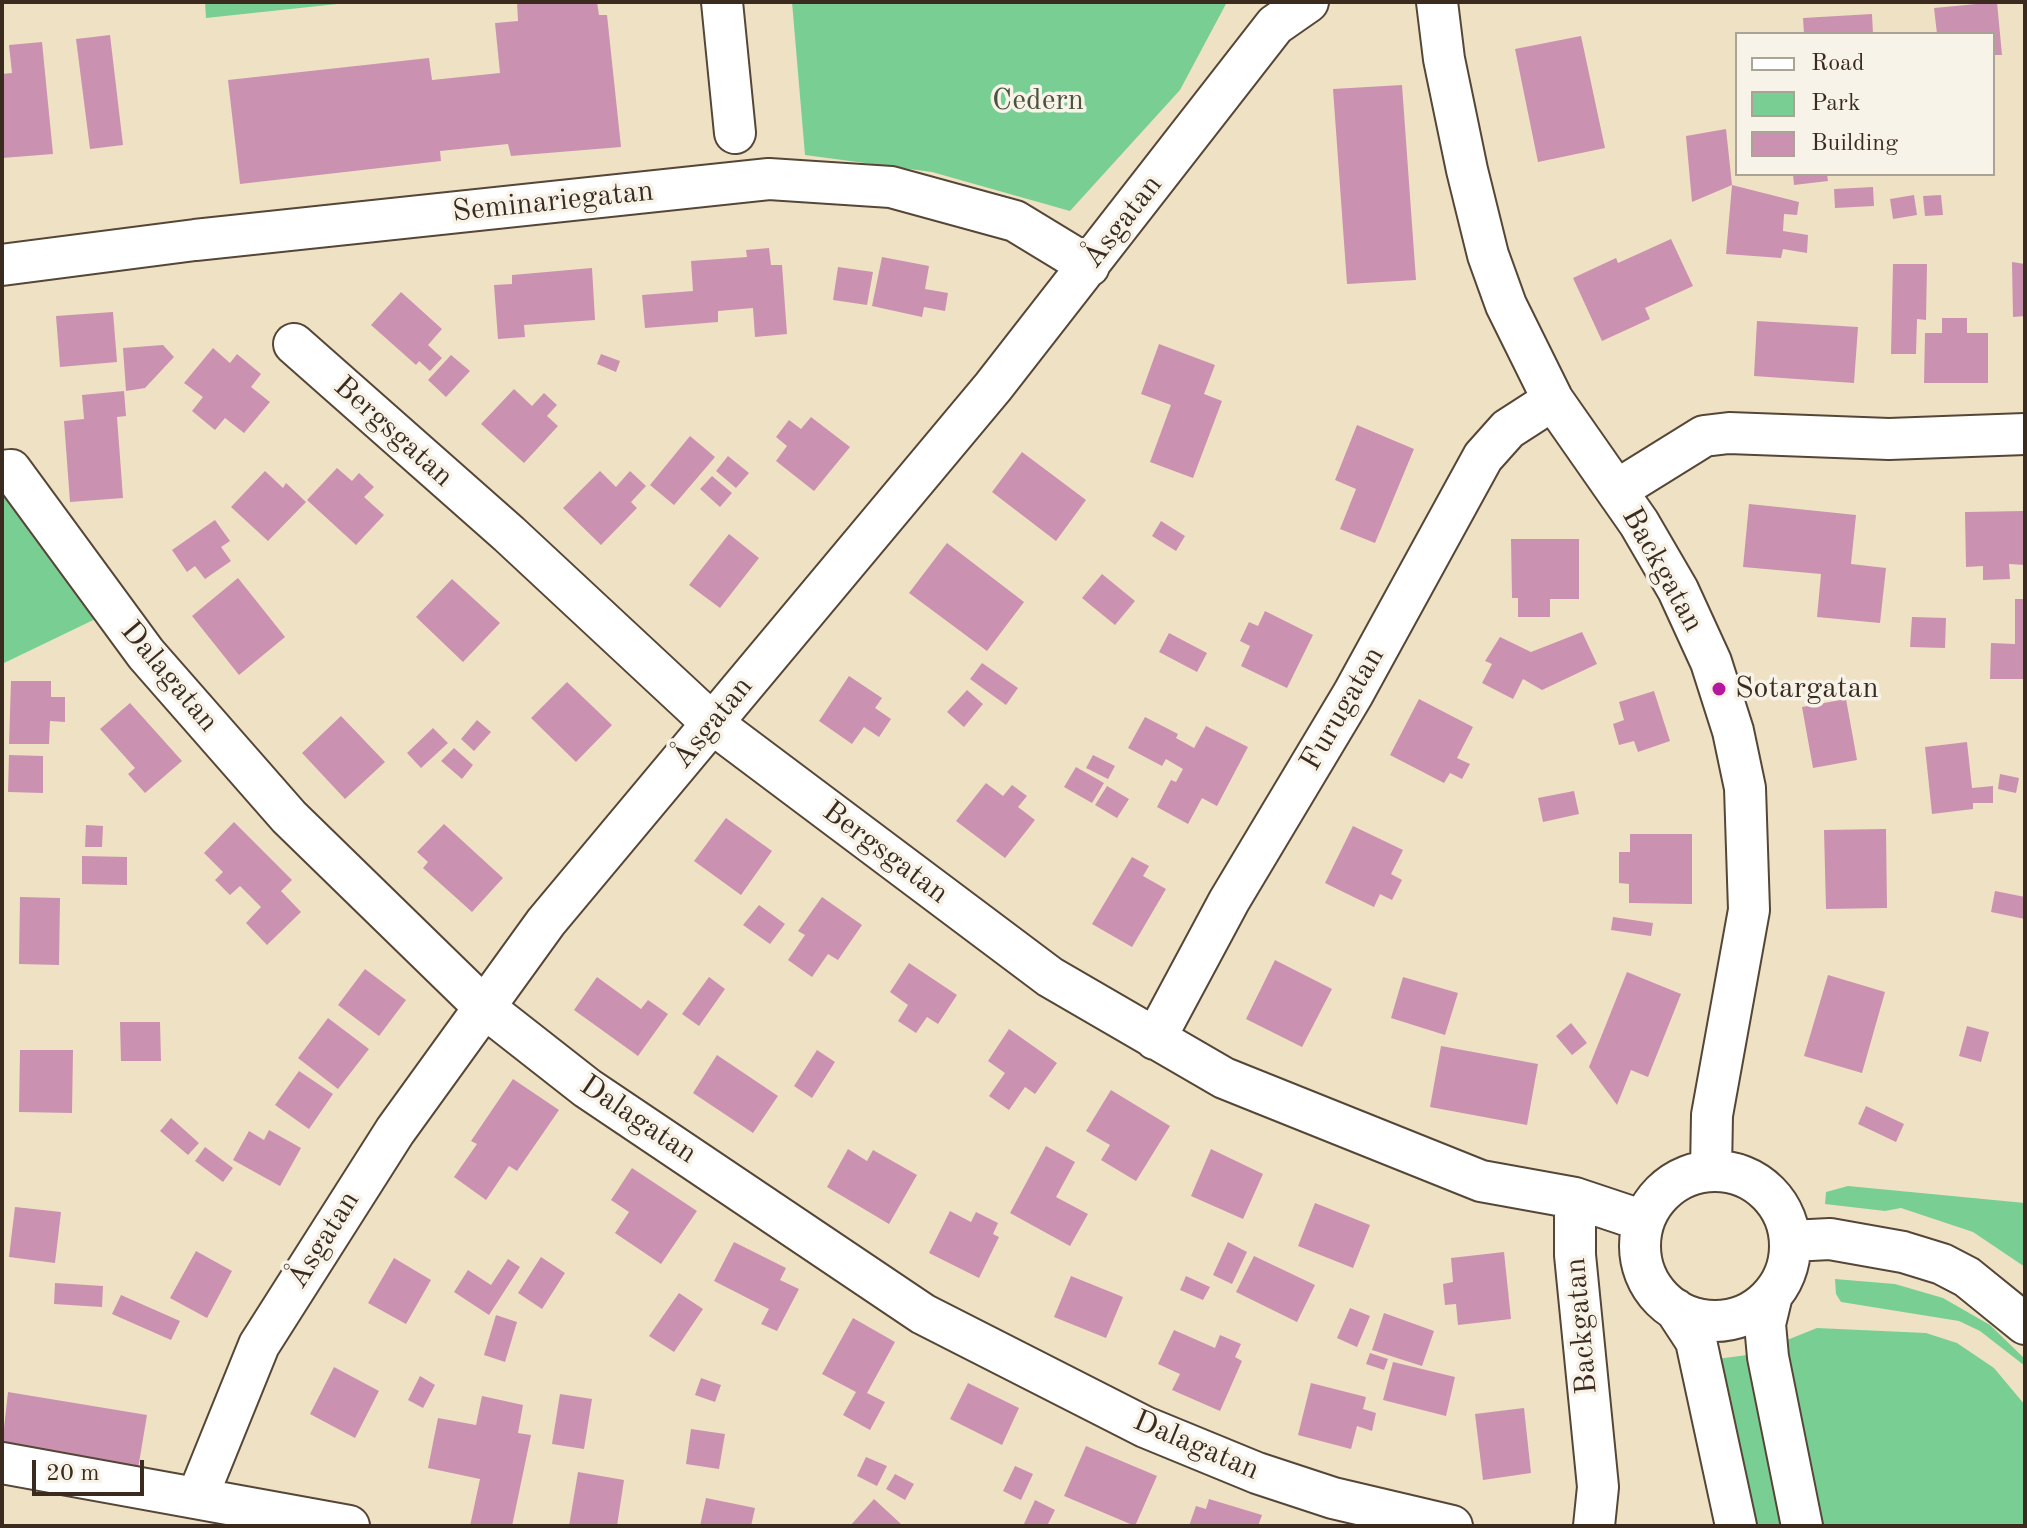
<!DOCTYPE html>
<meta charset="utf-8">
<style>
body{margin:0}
#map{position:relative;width:2027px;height:1528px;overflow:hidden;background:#efe2c4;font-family:"Old Standard TT",serif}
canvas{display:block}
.frame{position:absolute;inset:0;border:4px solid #3b2a1e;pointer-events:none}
.legend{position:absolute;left:1735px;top:32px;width:260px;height:144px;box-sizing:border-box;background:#f7f3e8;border:2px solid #aca397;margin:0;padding:10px 14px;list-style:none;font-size:24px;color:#3b2a1e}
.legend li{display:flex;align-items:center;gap:16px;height:40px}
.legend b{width:40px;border:2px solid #aca397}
.scale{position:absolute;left:32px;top:1460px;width:112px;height:36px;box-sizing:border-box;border:4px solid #3b2a1e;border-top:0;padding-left:10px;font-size:24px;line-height:28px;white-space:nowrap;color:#3b2a1e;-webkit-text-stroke:6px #f7f3e8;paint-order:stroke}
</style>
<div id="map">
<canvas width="2027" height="1528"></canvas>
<div class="frame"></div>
<ul class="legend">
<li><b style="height:10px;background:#fff"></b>Road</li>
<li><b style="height:22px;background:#79cf93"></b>Park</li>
<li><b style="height:22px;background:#cb91b1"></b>Building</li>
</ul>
<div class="scale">20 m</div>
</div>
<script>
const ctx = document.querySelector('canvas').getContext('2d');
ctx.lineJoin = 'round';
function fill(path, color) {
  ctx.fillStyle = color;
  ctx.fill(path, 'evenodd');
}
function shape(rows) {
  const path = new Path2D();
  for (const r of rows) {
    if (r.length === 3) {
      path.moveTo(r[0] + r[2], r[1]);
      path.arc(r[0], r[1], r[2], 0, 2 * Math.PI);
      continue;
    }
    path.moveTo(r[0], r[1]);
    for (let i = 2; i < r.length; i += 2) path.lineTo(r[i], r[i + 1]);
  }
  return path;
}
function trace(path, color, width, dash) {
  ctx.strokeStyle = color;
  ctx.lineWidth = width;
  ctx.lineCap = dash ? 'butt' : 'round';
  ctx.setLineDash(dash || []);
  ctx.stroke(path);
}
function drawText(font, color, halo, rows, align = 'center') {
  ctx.font = font + ' "Old Standard TT",serif';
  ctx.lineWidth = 7;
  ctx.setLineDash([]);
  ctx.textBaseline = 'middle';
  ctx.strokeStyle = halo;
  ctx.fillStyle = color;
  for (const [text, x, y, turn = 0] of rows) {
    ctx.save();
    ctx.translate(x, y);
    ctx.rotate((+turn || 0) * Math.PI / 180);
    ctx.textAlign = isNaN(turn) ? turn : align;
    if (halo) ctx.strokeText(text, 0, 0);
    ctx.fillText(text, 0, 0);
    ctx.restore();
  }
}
const green = shape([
 [205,2,356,2,206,18],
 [792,2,1227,2,1180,90,1070,211,932,172,805,155],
 [2,477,112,611,2,664],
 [1848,1186,2025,1203,2025,1267,1973,1232,1901,1208,1885,1211,1825,1204,1826,1192],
 [1835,1279,1895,1284,1943,1298,1990,1325,2025,1359,2025,1366,1980,1331,1959,1321,1841,1302,1836,1294],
 [1817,1328,1926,1333,1957,1343,1994,1368,2025,1405,2025,1526,1816,1526,1777,1344],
 [1747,1355,1750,1356,1787,1526,1751,1526,1717,1359]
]);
const building = shape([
 [517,2,597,2,599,15,607,15,621,147,511,156,508,144,440,151,441,161,240,184,228,80,429,58,432,80,500,73,495,23,518,21],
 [1997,2,2002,55,1993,55,1993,34,1937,34,1934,8],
 [1872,14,1873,34,1804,34,1803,18],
 [110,35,123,145,90,149,76,39],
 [1581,36,1605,148,1538,162,1515,49],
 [42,42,53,154,2,158,2,74,12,73,9,45],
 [1402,85,1416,280,1347,284,1333,89],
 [1726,129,1732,185,1692,202,1686,136],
 [1793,174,1827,174,1828,181,1794,185],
 [1732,185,1799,202,1797,215,1784,214,1783,231,1808,235,1807,253,1783,249,1781,258,1726,254],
 [1873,187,1874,206,1835,208,1834,189],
 [1914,195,1917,215,1893,219,1890,199],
 [1941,195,1943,215,1925,216,1923,196],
 [1671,239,1693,286,1645,308,1650,319,1602,341,1573,278,1616,258,1618,263],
 [769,248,771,265,782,265,787,334,755,337,753,308,718,311,718,322,645,328,642,295,693,291,691,261,747,257,746,250],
 [882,257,929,266,925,289,948,293,945,311,924,307,922,317,872,306],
 [2012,262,2025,264,2025,316,2013,317],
 [1893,264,1927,264,1926,320,1917,319,1916,354,1891,354],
 [838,267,873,272,867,305,833,300],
 [592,268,595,320,524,325,525,337,498,339,494,285,512,284,512,275],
 [401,292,442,329,428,345,442,358,430,371,419,361,416,365,371,325],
 [113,312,117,362,60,367,56,316],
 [1942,318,1967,318,1967,333,1988,333,1988,383,1924,383,1925,333,1942,333],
 [1757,321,1858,327,1854,383,1754,376],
 [1159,344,1215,365,1204,394,1222,401,1193,478,1150,462,1171,405,1141,394],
 [163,345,174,357,145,388,126,391,123,348],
 [213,348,230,363,237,354,261,374,251,387,270,402,244,433,225,418,215,430,192,411,203,397,184,383],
 [601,354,620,361,616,372,597,364],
 [451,355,470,371,446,397,428,380],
 [514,389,532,406,544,393,557,405,547,416,558,426,524,463,481,424],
 [124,391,126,416,117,417,123,498,70,502,64,421,84,419,82,395],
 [811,417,850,447,814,491,776,461,787,446,776,437,789,420,801,429],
 [1357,425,1414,449,1375,543,1340,529,1356,489,1335,480],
 [690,436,715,457,674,505,650,485],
 [1022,452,1086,500,1056,541,992,492],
 [728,456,749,473,736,488,716,471],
 [337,468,352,481,359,473,374,487,364,497,384,515,356,545,307,500],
 [265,471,283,488,286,483,306,502,268,541,231,507],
 [600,471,616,487,630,471,646,486,631,502,637,508,601,545,563,508],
 [712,476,732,493,720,507,700,489],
 [1749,504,1856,515,1851,564,1886,568,1880,623,1817,617,1821,574,1743,567],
 [2025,511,2025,565,2009,564,2010,579,1983,580,1983,566,1966,567,1965,512],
 [215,520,230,541,221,547,231,561,205,579,195,566,187,572,172,550],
 [1161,521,1185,536,1176,551,1152,536],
 [729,534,759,558,720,608,689,585],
 [1511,539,1579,539,1579,599,1550,599,1550,617,1518,617,1518,598,1512,598],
 [947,543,1024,602,987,651,909,593],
 [1102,574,1135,601,1115,625,1082,598],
 [238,578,285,637,239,675,192,616],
 [452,579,500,623,463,662,416,617],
 [2015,599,2025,599,2025,679,1990,679,1991,643,2015,644],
 [1265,611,1313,635,1287,688,1241,666,1250,646,1240,641,1249,622,1258,626],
 [1912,617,1946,618,1945,648,1910,647],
 [1582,632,1597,664,1542,690,1523,679,1513,699,1482,683,1492,664,1485,661,1500,637,1531,652],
 [1169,633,1207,653,1197,672,1159,652],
 [982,663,1018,688,1006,705,970,679],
 [849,676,882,698,875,708,891,719,879,737,864,727,852,744,819,721],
 [11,681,51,681,51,697,65,697,65,722,50,721,49,744,9,744],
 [567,682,612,725,576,762,531,718],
 [967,690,983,704,964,727,947,712],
 [1654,691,1670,741,1638,752,1634,741,1619,745,1613,724,1624,720,1619,702],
 [1419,699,1473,727,1457,758,1470,764,1462,779,1450,773,1444,783,1390,755],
 [1846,699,1857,760,1813,768,1802,707],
 [130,703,182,761,145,793,128,774,135,768,100,729],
 [341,716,385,762,345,799,302,753],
 [1145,717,1178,734,1176,738,1194,748,1206,726,1248,747,1217,806,1202,798,1188,824,1157,807,1171,780,1176,782,1183,769,1166,759,1162,766,1128,748],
 [477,720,491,732,474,751,461,739],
 [433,728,448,743,421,768,407,753],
 [1967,742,1972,788,1993,786,1993,803,1973,803,1973,809,1932,814,1925,747],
 [454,748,473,765,462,779,441,761],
 [9,755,43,756,43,793,8,792],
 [1093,755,1115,766,1108,779,1086,768],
 [1076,767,1104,783,1092,803,1064,787],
 [2000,774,2019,778,2016,793,1998,789],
 [986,783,1003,796,1012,785,1027,796,1018,807,1035,820,1005,858,956,821],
 [1107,786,1129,799,1117,818,1095,805],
 [1574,791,1579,814,1543,822,1538,798],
 [726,818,772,851,741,895,694,861],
 [234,822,292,880,281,891,301,912,267,945,246,923,261,907,240,886,230,895,215,880,223,872,204,853],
 [444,824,503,878,472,912,423,868,428,862,417,852],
 [86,825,103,826,102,847,85,847],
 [1353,826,1403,850,1391,874,1402,880,1392,900,1380,894,1374,907,1325,883],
 [1886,829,1887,908,1826,909,1824,830],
 [1630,834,1692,834,1692,904,1629,903,1629,884,1619,883,1619,852,1630,852],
 [82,856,127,857,127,885,82,884],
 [1132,857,1149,866,1143,876,1166,889,1132,947,1092,924],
 [1995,891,2025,897,2025,919,1991,912],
 [20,897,60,898,59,965,19,964],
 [822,897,862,925,838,960,828,954,812,977,788,960,805,935,798,931],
 [759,905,785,924,770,944,743,925],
 [1613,917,1653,923,1651,936,1611,930],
 [1275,960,1332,989,1302,1047,1246,1019],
 [909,963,957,995,938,1024,927,1017,916,1033,898,1021,908,1005,890,992],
 [365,969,406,1000,379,1036,338,1005],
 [1627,972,1681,994,1648,1077,1631,1070,1617,1105,1589,1067],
 [1828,975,1885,992,1862,1073,1804,1056],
 [597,977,641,1009,648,1000,668,1014,638,1056,574,1010],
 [709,977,725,989,699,1026,682,1014],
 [1403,977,1458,993,1445,1035,1391,1018],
 [328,1018,369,1049,338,1089,298,1058],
 [120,1022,160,1022,161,1061,121,1061],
 [1571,1023,1587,1043,1572,1055,1556,1036],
 [1967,1026,1989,1032,1981,1062,1959,1056],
 [1009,1029,1057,1063,1035,1094,1025,1087,1009,1110,989,1096,1005,1073,988,1061],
 [1441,1046,1538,1064,1527,1125,1430,1107],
 [20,1050,73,1050,72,1113,19,1112],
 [817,1050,835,1062,812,1098,794,1086],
 [717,1055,778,1096,753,1133,693,1093],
 [299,1071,333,1094,309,1129,275,1105],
 [513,1079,559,1110,517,1171,509,1166,486,1200,454,1177,477,1144,471,1141],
 [1111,1090,1170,1126,1136,1181,1101,1160,1110,1145,1086,1131],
 [1866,1106,1904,1124,1896,1142,1858,1124],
 [171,1118,199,1143,188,1155,160,1131],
 [269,1130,301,1148,280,1186,233,1160,249,1131,264,1140],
 [1046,1146,1075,1162,1056,1197,1088,1214,1070,1246,1010,1213],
 [205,1147,233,1168,223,1182,195,1161],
 [848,1149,867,1161,873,1150,917,1175,889,1224,827,1187],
 [1211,1149,1263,1174,1243,1219,1191,1196],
 [632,1168,697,1211,661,1264,615,1233,629,1212,611,1200],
 [1315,1203,1370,1225,1353,1268,1298,1246],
 [15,1207,61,1212,55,1263,9,1257],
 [950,1211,971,1222,976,1212,998,1223,993,1234,999,1237,979,1278,929,1253],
 [734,1242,786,1268,780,1280,799,1289,777,1331,761,1324,769,1309,714,1281],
 [1228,1242,1247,1252,1232,1284,1213,1275],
 [196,1251,232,1271,207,1318,170,1298],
 [1504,1252,1511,1319,1458,1325,1456,1304,1445,1305,1443,1284,1453,1282,1451,1258],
 [1254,1256,1315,1285,1297,1322,1236,1292],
 [541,1257,565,1273,542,1309,518,1293],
 [394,1258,431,1280,406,1324,368,1303],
 [508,1259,520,1267,489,1315,454,1292,468,1270,491,1285],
 [1071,1276,1123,1297,1106,1338,1054,1317],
 [1186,1276,1210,1287,1203,1300,1180,1290],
 [55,1283,103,1286,102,1307,54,1304],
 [679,1293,703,1309,674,1352,649,1336],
 [121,1295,180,1321,171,1340,112,1314],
 [1350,1308,1370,1316,1357,1347,1337,1338],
 [1384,1313,1434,1331,1422,1366,1372,1350],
 [496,1315,517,1322,505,1362,484,1355],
 [853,1318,895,1342,867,1393,885,1402,870,1430,843,1415,856,1392,822,1374],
 [1174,1330,1215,1348,1220,1335,1241,1344,1235,1357,1242,1361,1220,1411,1172,1390,1180,1374,1158,1364],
 [1370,1353,1388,1359,1384,1370,1366,1364],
 [1393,1362,1455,1377,1446,1416,1383,1400],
 [334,1367,379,1391,355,1438,310,1414],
 [420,1376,435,1385,423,1408,408,1400],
 [701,1378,721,1385,715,1402,695,1395],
 [968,1383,1019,1408,1002,1445,950,1419],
 [1311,1383,1366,1397,1363,1409,1376,1413,1372,1431,1357,1426,1351,1449,1298,1435],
 [8,1392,147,1415,138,1469,2,1446],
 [560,1394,592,1399,584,1449,552,1444],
 [482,1396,523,1405,518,1433,531,1435,512,1526,470,1526,480,1479,428,1468,438,1418,476,1425],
 [1524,1408,1531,1473,1483,1480,1475,1414],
 [691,1429,725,1434,719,1469,686,1464],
 [1086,1446,1157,1476,1135,1526,1064,1496],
 [866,1457,887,1466,877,1486,857,1476],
 [1015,1466,1033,1474,1021,1500,1003,1491],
 [578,1472,624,1480,617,1526,569,1526],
 [895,1474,914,1484,905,1500,886,1489],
 [706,1498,755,1508,751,1526,700,1526],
 [874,1499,901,1524,899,1526,850,1526],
 [1209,1499,1262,1515,1258,1526,1189,1526,1196,1506,1206,1509],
 [1035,1500,1055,1510,1047,1526,1023,1526]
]);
const minor = shape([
 [722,2,735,133],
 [1437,2,1444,59,1467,170,1488,255,1506,305,1553,400,1639,523,1678,590,1711,662,1733,731,1745,788,1749,910,1712,1115,1711,1171],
 [2,265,195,240,769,179,891,187,1015,221,1089,266],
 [294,344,509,534,713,724,1050,977,1224,1078,1481,1181,1575,1198],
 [2,471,11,470,146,654,289,817,485,1008,587,1088,923,1314,1145,1427,1257,1473,1333,1498,1452,1526],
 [1617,490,1704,436,1729,433,1889,439,2025,434],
 [1155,1039,1229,901,1353,694,1483,457,1508,429,1553,400],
 [1715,1246,75],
 [1791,1241,1830,1239,1903,1252,1942,1264,1967,1277,2025,1324],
 [1771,1299,1765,1324,1768,1357,1802,1526],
 [1675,1309,1696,1341,1736,1526],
 [2,1463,349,1526],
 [197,1498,259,1345,395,1131,546,922,993,387,1275,25,1308,2],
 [1594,1526,1598,1487,1575,1255,1575,1198,1644,1221]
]);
const markers = [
 [1719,689,8,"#b5179e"]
];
const parkNames = [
 ["Cedern",1038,101]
];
const streetNames = [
 ["Seminariegatan",553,202,-6],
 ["Åsgatan",1123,222,-52],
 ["Bergsgatan",393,432,42],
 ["Backgatan",1662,570,61],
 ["Dalagatan",169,677,50],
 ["Furugatan",1343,709,-60],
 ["Åsgatan",713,723,-51],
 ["Bergsgatan",885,853,37],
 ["Dalagatan",638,1120,34],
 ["Åsgatan",324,1240,-58],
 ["Backgatan",1582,1326,-95],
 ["Dalagatan",1196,1446,23]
];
const poiNames = [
 ["Sotargatan",1735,689]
];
fill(green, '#79cf93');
fill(building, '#cb91b1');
trace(minor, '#564637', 44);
trace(minor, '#fff', 40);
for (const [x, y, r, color] of markers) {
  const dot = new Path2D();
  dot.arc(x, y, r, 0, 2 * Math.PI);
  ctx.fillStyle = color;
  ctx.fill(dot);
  trace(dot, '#f7f3e8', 3);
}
drawText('30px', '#4a533b', '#f7f3e8', parkNames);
drawText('30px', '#3b2a1e', '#f7f3e8', streetNames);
drawText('30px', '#3b2a1e', '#f7f3e8', poiNames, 'left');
</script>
